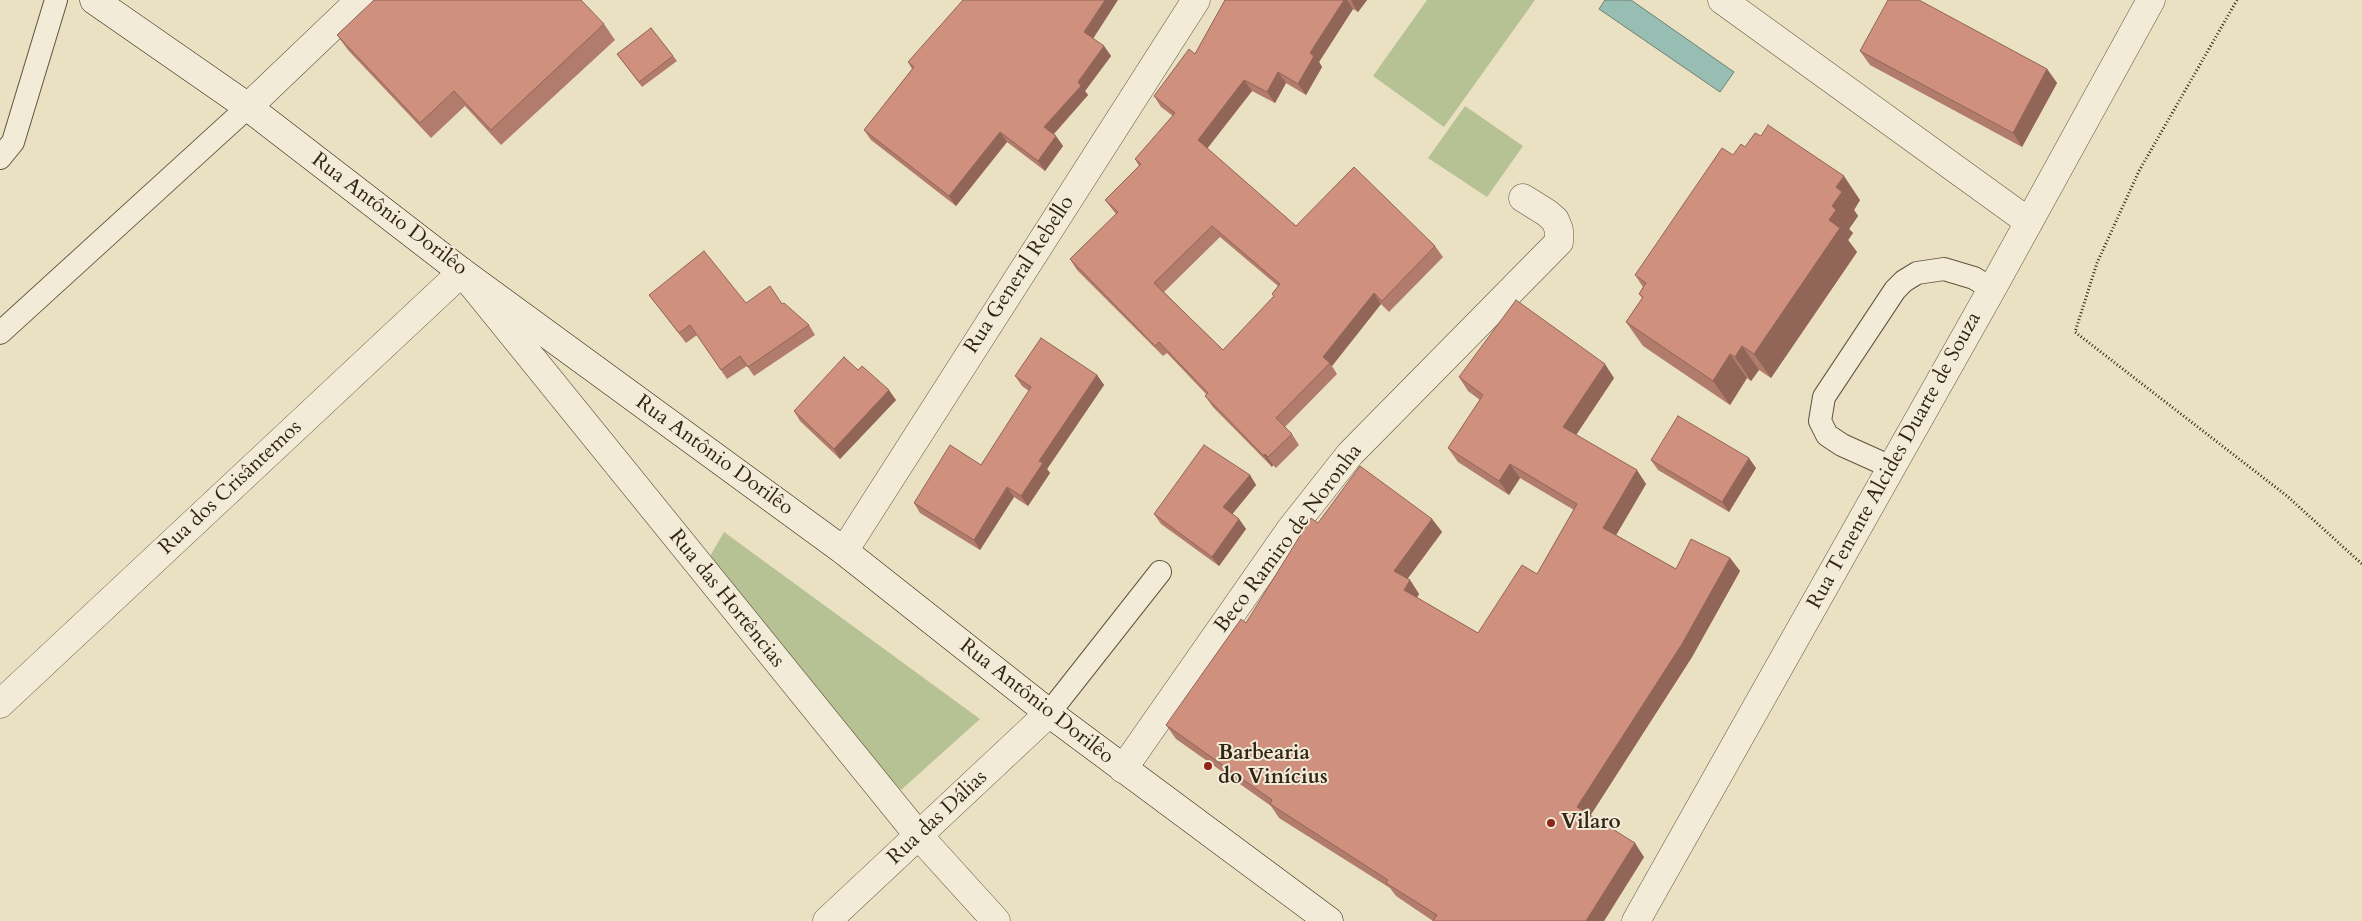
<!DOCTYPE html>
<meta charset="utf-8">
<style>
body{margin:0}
canvas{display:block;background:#eae0c2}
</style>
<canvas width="2362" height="921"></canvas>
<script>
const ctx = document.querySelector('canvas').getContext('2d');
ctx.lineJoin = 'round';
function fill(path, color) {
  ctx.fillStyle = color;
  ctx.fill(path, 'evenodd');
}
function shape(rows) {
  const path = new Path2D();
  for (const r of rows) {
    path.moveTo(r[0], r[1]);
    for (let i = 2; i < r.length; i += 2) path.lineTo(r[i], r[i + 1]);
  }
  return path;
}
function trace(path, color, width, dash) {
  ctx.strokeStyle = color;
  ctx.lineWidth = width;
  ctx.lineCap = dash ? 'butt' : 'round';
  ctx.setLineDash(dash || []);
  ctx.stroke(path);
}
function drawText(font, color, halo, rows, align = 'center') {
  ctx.font = font + ' Cardo,serif';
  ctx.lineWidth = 4;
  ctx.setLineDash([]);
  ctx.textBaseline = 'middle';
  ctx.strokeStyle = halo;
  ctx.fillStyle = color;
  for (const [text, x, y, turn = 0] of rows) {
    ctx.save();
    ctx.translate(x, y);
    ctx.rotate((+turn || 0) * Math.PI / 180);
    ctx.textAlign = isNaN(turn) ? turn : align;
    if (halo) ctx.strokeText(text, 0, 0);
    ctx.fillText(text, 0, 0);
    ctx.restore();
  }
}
const green = shape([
 [1427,0,1535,0,1444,127,1373,76],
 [1465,106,1523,146,1487,197,1428,158],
 [724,532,980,719,901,790,702,570]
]);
const water = shape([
 [1605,0,1631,0,1734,72,1720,92,1599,9,1605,0]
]);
const path = shape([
 [2237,0,2139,171,2097,263,2075,332,2287,496,2362,564]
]);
const lane = shape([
 [0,158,13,142,56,0],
 [0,333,248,107],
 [1891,467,1842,445,1827,435,1820,421,1824,397,1895,290,1904,281,1917,273,1944,269,1974,278,1992,289],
 [1049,713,1160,572]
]);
const street = shape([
 [1722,0,2029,222],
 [248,107,360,0],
 [844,551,1196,0],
 [0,704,462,272,919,836,996,921],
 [1123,769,1290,530,1350,454,1559,242,1559,230,1555,220,1547,213,1523,198],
 [827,921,1049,713],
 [1636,921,1992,289,2151,0]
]);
const secondary = shape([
 [94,0,248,107,462,272,844,551,1049,713,1329,921]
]);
const wall = shape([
 [1225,0,1367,0,1358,12,1353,9,1319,62,1322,67,1306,95,1286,83,1275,103,1252,91,1207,149,1296,226,1435,246,1443,257,1389,312,1381,304,1332,366,1337,374,1285,427,1292,434,1299,445,1276,468,1273,465,1272,467,1213,407,1205,396,1206,394,1167,353,1163,356,1077,270,1070,259,1116,214,1105,200,1139,166,1135,159,1173,116,1161,107,1154,96,1195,54],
 [1220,237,1278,286,1272,294,1274,297,1223,350,1164,292],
 [604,24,615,40,501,145,465,106,431,138,348,50,337,35],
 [651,28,677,61,642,87,617,54],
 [1093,39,1104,46,1111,56,1085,91,1088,95,1054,134,1063,146,1045,171,1007,142,956,206,871,140,864,130,912,69,908,62],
 [1860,51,2047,69,2057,83,2022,147,1870,65],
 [1745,147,1860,200,1854,210,1858,216,1849,229,1853,233,1848,240,1857,252,1771,378,1759,370,1751,381,1747,378,1730,405,1643,346,1626,322,1642,298,1639,294,1643,287,1635,275,1733,155],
 [649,295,746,303,782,304,809,325,815,335,754,376,747,366,727,379,697,335,686,343],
 [858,370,896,400,840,459,800,421,794,411],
 [1097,375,1104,385,1047,469,1050,473,1028,506,1014,497,980,550,920,513,914,503,981,465,1029,391,1022,386,1015,376],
 [1459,377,1614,378,1576,435,1646,484,1616,535,1676,569,1730,558,1740,571,1692,657,1590,815,1644,857,1604,921,1433,921,1396,896,1390,888,1279,818,1271,806,1176,739,1166,725,1246,623,1318,523,1432,519,1442,532,1407,579,1410,580,1419,594,1417,598,1478,633,1537,574,1574,510,1520,478,1509,495,1458,462,1448,448,1480,400,1468,391],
 [1651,460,1756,468,1729,512,1658,470],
 [1250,475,1256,485,1232,514,1239,519,1246,529,1219,566,1161,524,1154,514]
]);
const shadedWall = shape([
 [1105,0,1118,0,1091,42,1084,32],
 [1344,0,1347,0,1353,9,1319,62,1322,67,1306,95,1298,84,1310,53],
 [1352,0,1367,0,1358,12,1351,1],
 [1104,46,1111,56,1085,91,1088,95,1051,137,1044,127],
 [2047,69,2057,83,2022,147,2013,133],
 [1278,72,1286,83,1275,103,1267,92],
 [1244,80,1252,91,1205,151,1198,140],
 [1000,132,1007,142,956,206,949,196],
 [1056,136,1063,146,1045,171,1038,161],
 [1844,176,1860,200,1854,210,1858,216,1849,229,1853,233,1848,240,1857,252,1771,378,1754,354,1832,206,1836,187],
 [1374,293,1381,304,1332,366,1323,357],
 [1742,346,1759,370,1751,381,1735,357],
 [1730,354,1747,378,1730,405,1713,381],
 [1605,364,1614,378,1572,441,1563,427],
 [1097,375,1104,385,1047,469,1050,473,1028,506,1021,496,1039,461],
 [889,390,896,400,840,459,834,449],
 [1265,454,1273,465,1272,467,1264,456],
 [1749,458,1756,468,1729,512,1722,502],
 [1510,464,1520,478,1509,495,1499,481],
 [1637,470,1646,484,1612,542,1603,528],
 [1250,475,1256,485,1230,517,1223,507],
 [1007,487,1014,497,980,550,974,540],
 [1239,519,1246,529,1219,566,1212,557],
 [1432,519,1442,532,1403,585,1394,571],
 [1730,558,1740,571,1692,657,1587,821,1577,807],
 [1410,580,1419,594,1413,604,1404,590],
 [1635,843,1644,857,1604,921,1586,921]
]);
const building = shape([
 [374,0,581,0,604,24,491,130,454,91,420,123,337,35,374,0],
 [963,0,1105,0,1084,32,1104,46,1078,82,1081,86,1044,127,1056,136,1038,161,1000,132,949,196,864,130,914,67,908,62,963,0],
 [1225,0,1344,0,1310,53,1314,56,1298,84,1278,72,1267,92,1244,80,1198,140,1296,226,1354,167,1435,246,1382,301,1374,293,1323,357,1330,363,1276,418,1292,434,1268,457,1265,454,1264,456,1205,396,1208,393,1159,342,1155,346,1070,259,1118,212,1105,200,1141,164,1135,159,1175,113,1154,96,1189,49,1195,54,1225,0],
 [1212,226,1280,284,1272,294,1274,296,1223,350,1154,283,1212,226],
 [1888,0,1919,0,2047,69,2013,133,1860,51,1888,0],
 [651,28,673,56,639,82,617,54,651,28],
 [1768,125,1844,176,1836,187,1842,192,1832,206,1836,210,1829,220,1840,228,1754,354,1742,346,1735,357,1730,354,1713,381,1626,322,1643,297,1639,294,1646,283,1635,275,1722,148,1733,155,1741,144,1745,147,1755,133,1761,136,1768,125],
 [704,251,746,303,770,286,782,304,784,303,809,325,748,367,740,356,721,370,690,325,679,333,649,295,704,251],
 [1516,300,1605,364,1563,427,1637,470,1603,528,1676,569,1691,539,1730,558,1682,644,1577,807,1635,843,1586,921,1433,921,1437,915,1386,883,1388,880,1270,804,1272,800,1166,725,1241,619,1246,623,1311,518,1318,523,1360,466,1432,519,1394,571,1410,580,1404,590,1478,633,1522,565,1537,574,1577,504,1510,464,1499,481,1448,448,1483,395,1459,377,1516,300],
 [1041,338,1097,375,1039,461,1043,463,1021,496,1007,487,974,540,914,503,950,445,981,465,1031,387,1015,376,1041,338],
 [844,357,858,370,862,366,889,390,834,449,794,411,844,357],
 [1678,416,1749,458,1722,502,1651,460,1678,416],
 [1204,445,1250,475,1223,507,1239,519,1212,557,1154,514,1204,445]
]);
const markers = [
 [1208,766,5,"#8f2418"],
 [1551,823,5,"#8f2418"]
];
const streetNames = [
 ["Rua Antônio Dorilêo",389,215,37],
 ["Rua General Rebello",1020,275,-57],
 ["Rua Antônio Dorilêo",714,456,36],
 ["Rua Tenente Alcides Duarte de Souza",1895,461,-61],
 ["Rua dos Crisântemos",231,488,-43],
 ["Beco Ramiro de Noronha",1289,539,-53],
 ["Rua das Hortências",726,599,51],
 ["Rua Antônio Dorilêo",1036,702,38],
 ["Rua das Dálias",938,818,-43]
];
const poiNames = [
 ["Barbearia",1218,754],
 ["do Vinícius",1218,778],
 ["Vilaro",1561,823]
];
fill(green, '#b6c294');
fill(water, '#98bdb2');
trace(water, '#6f8072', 1);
trace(lane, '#60543f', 24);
trace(street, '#60543f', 29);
trace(secondary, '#322513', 29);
trace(path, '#322513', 3, [1, 2.5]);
trace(lane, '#f1ebd7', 22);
trace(street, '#f1ebd7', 28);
trace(secondary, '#f1ebd7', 28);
fill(wall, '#b27c6c');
fill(shadedWall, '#916558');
fill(building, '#cf907e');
trace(building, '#916558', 1);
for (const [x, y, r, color] of markers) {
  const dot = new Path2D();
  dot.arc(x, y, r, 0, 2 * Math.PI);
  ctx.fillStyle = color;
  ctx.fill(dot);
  trace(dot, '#f1ebd7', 2);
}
drawText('21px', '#322513', '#f1ebd7', streetNames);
drawText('bold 21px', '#322513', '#f1ebd7', poiNames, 'left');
</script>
